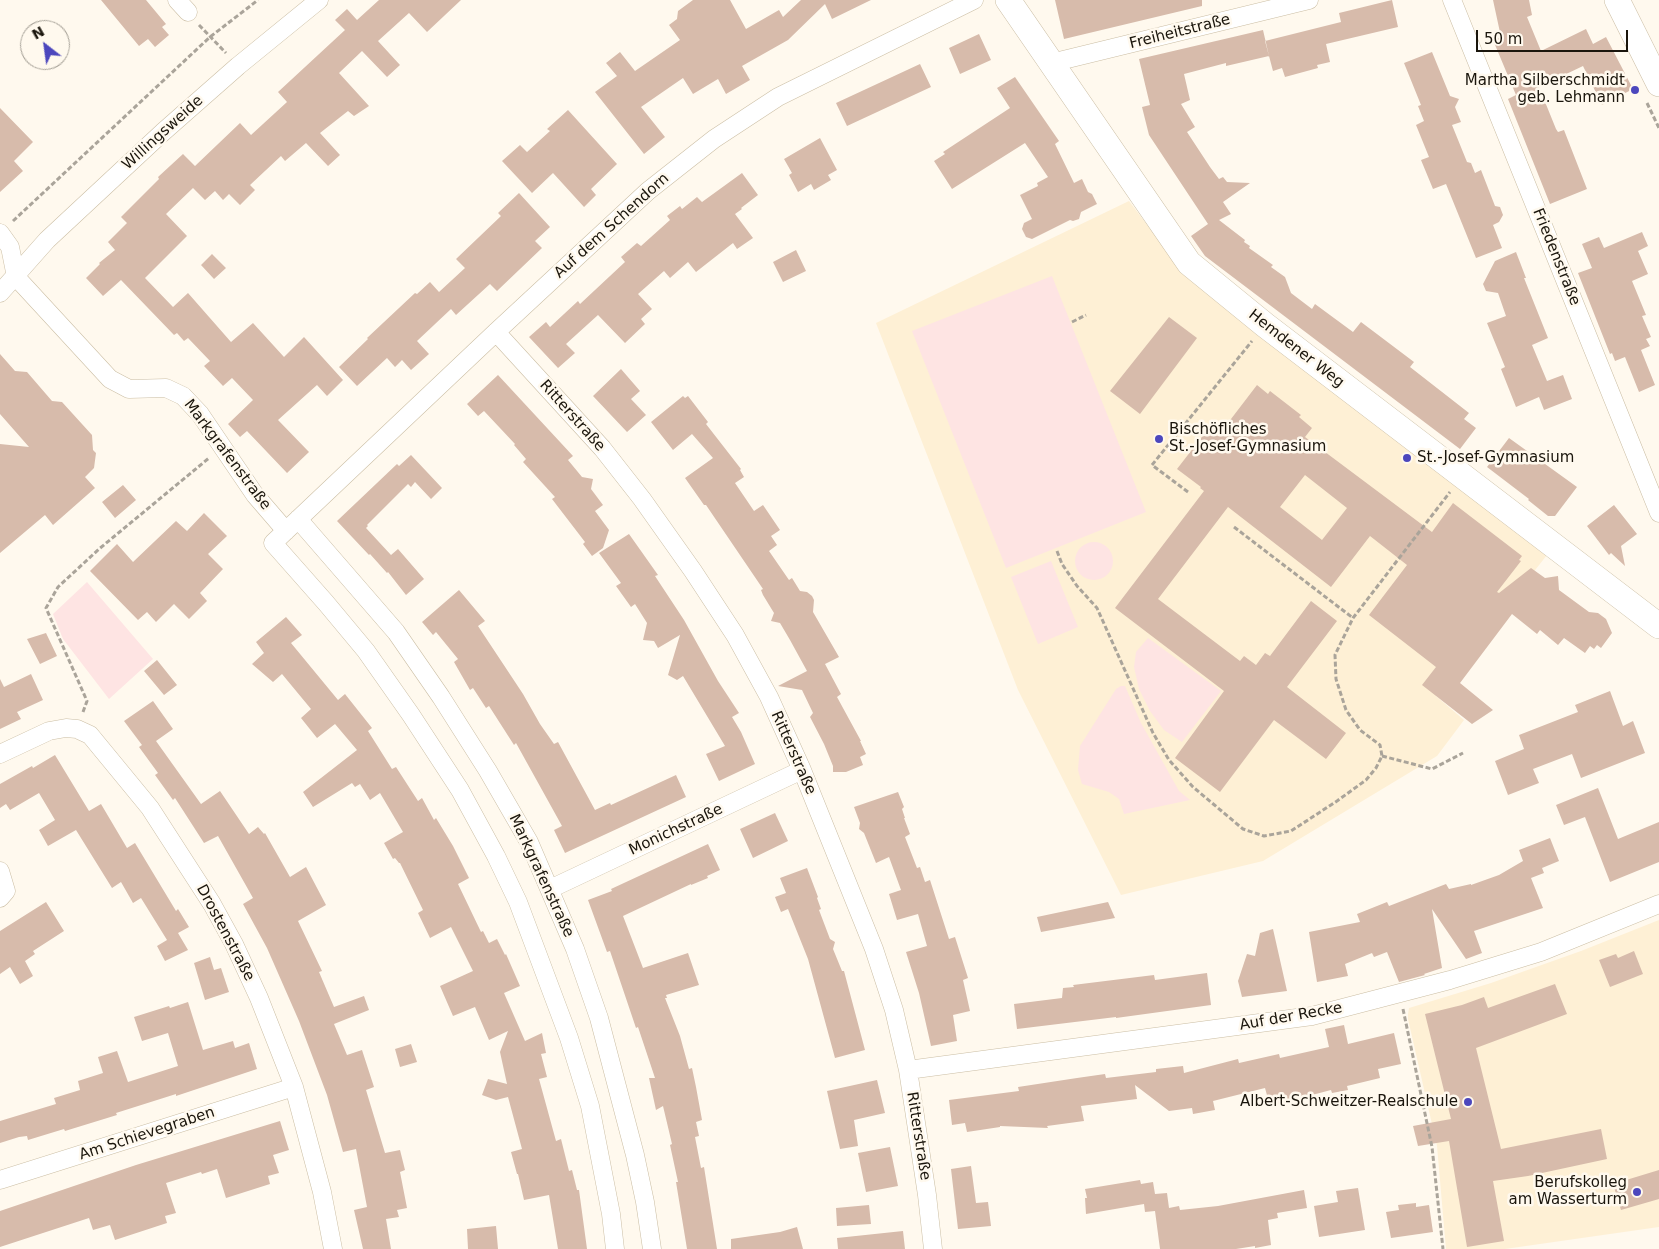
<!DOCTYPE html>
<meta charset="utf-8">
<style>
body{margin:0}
#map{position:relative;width:1659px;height:1249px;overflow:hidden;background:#fff9ee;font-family:"DejaVu Sans",sans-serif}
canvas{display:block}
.north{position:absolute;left:20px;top:20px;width:50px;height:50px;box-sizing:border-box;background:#fff9ee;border:1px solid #a39e94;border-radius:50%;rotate:330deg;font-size:14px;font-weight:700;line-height:20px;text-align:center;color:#1a150c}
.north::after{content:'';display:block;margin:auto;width:18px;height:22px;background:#4c47bd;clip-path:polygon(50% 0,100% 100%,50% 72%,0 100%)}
.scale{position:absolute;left:1476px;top:30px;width:152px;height:22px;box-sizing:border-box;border:2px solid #1a150c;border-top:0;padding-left:6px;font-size:15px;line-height:18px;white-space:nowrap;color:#1a150c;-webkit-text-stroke:4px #fff9ee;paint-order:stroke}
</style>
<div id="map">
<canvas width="1659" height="1249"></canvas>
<div class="north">N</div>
<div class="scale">50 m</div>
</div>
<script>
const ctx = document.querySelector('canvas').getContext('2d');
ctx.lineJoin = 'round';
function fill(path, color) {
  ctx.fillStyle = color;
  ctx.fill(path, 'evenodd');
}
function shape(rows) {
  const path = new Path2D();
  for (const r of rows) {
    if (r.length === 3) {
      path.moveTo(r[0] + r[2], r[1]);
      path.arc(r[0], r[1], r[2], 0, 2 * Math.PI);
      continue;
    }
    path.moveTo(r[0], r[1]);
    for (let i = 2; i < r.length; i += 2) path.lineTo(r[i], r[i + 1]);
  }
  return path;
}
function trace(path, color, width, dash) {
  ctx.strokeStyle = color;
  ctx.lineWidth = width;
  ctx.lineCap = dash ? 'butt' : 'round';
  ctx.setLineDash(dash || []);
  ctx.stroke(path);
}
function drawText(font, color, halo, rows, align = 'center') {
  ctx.font = font + ' "DejaVu Sans",sans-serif';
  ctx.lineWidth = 5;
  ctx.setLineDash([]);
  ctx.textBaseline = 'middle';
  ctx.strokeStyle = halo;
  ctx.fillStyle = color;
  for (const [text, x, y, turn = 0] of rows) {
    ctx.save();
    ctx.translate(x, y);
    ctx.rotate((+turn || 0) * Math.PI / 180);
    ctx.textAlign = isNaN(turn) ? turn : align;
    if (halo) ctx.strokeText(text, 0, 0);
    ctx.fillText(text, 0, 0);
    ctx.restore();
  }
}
const built = shape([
 [1129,201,1185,275,1547,555,1436,696,1464,720,1437,756,1263,861,1121,895,1018,690,876,323],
 [1659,920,1659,1227,1505,1249,1446,1249,1437,1146,1408,1019,1408,1014,1409,1008,1491,983,1581,951]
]);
const green = shape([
 [1052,276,1146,512,1006,568,912,331],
 [1094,561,19],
 [1051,561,1078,627,1038,644,1011,577],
 [87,582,153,659,109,699,63,639,53,614],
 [1148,638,1221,691,1182,742,1164,730,1150,711,1139,689,1134,667,1136,652],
 [1121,686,1125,686,1141,723,1179,791,1190,800,1124,814,1119,799,1109,792,1082,784,1078,770,1080,746,1116,689]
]);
const building = shape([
 [101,0,146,0,166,24,162,27,169,35,155,47,148,39,139,46],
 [379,0,461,0,427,32,409,13,378,41,400,65,387,77,362,51,339,73,369,106,354,116,348,111,320,133,340,155,328,166,306,143,285,161,281,156,250,185,255,190,240,205,229,194,223,200,215,191,205,200,193,188,166,214,187,236,145,278,173,307,188,293,231,342,253,323,284,357,304,337,343,380,327,396,317,385,278,420,309,452,287,473,247,431,240,437,228,424,253,400,232,378,223,386,204,366,210,361,188,338,184,341,177,333,174,335,121,280,103,296,86,278,100,264,99,263,115,250,108,242,127,223,121,217,159,179,158,177,183,154,195,166,240,123,251,135,287,102,278,92,345,30,335,20,347,9,357,20],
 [693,0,730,0,746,29,779,10,783,17,801,0,871,0,832,19,825,4,788,40,742,66,750,80,726,94,718,79,693,94,683,78,641,107,665,137,644,154,595,92,617,76,606,63,620,52,635,71,680,40,669,25,677,19,678,11],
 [1055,0,1202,0,1202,6,1064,39],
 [1392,0,1398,27,1326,44,1330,62,1317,65,1318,68,1285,77,1282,68,1273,71,1265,41,1341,22,1339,13],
 [1493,0,1529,0,1532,15,1527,17,1541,51,1586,29,1593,44,1606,37,1633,89,1602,105,1583,66,1539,87,1556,129,1558,132,1564,130,1587,189,1550,204,1508,99,1516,95,1493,40,1501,37],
 [1263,30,1269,56,1226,66,1226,63,1184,74,1190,100,1181,104,1195,127,1187,132,1210,167,1219,179,1223,177,1227,182,1250,183,1223,202,1231,214,1219,220,1245,240,1244,242,1250,246,1249,248,1273,265,1271,267,1285,277,1291,293,1312,309,1315,304,1353,332,1361,322,1414,362,1410,367,1469,413,1464,419,1476,428,1460,449,1205,256,1191,236,1208,224,1149,135,1142,107,1150,105,1139,59],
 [979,34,991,60,960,74,949,48],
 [1432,52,1450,96,1459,99,1455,107,1461,122,1452,125,1467,162,1471,163,1475,173,1481,170,1495,206,1500,207,1503,215,1499,222,1493,225,1502,248,1476,258,1446,184,1433,189,1421,160,1429,157,1416,125,1424,121,1418,106,1421,105,1404,63],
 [920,64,931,87,847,126,836,103],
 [1015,77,1059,141,1055,144,1074,183,1082,179,1088,192,1092,194,1097,204,1081,212,1079,219,1073,221,1070,220,1032,239,1026,237,1022,229,1024,223,1032,219,1020,195,1038,186,1037,183,1048,177,1025,143,952,189,934,161,945,154,943,152,1010,108,997,88],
 [0,108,33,142,14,161,23,171,0,192],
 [568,110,617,164,591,189,596,195,584,207,553,173,532,193,502,161,520,145,527,152,550,131,547,129],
 [820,138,837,170,828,175,831,180,814,190,811,184,798,192,789,175,792,173,784,159],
 [742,173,758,195,741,208,742,209,735,214,753,238,737,249,733,243,696,272,688,262,670,278,664,271,638,294,652,309,641,319,645,324,625,343,598,315,566,344,575,353,558,368,529,337,546,322,550,327,578,301,580,304,625,262,621,257,637,243,641,246,670,220,667,216,680,206,682,209,697,197,702,202],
 [519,193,550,227,535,241,542,248,497,291,490,284,456,315,451,309,417,341,429,354,411,370,402,360,395,367,387,358,357,386,339,367,368,339,367,338,415,293,417,294,430,282,439,292,465,268,456,259,501,216,498,213],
 [1642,232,1648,246,1638,251,1648,274,1632,281,1646,315,1642,316,1651,337,1646,339,1650,346,1641,350,1655,385,1639,392,1625,357,1615,361,1612,353,1610,354,1578,273,1592,268,1582,244,1599,237,1604,248],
 [796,250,806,271,783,282,773,262],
 [1516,252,1526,278,1524,278,1548,338,1532,345,1547,381,1563,375,1572,399,1544,410,1539,397,1516,407,1501,369,1505,367,1487,323,1506,316,1498,293,1486,291,1483,284,1495,261],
 [212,254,226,268,214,279,201,265],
 [1169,317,1197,338,1140,414,1110,391],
 [0,354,15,371,27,372,52,401,62,402,92,435,93,450,96,453,94,468,85,477,95,488,53,525,45,515,0,553,0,444,29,447,0,414],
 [621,369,640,391,631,399,646,415,627,432,593,396],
 [498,375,573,456,568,460,582,477,593,479,591,489,603,505,595,511,609,530,603,548,592,556,583,544,585,542,552,499,555,497,523,462,526,459,514,445,515,444,484,411,478,416,467,404],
 [1257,385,1268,394,1270,391,1301,415,1299,417,1312,428,1305,437,1432,532,1453,503,1522,556,1519,560,1521,561,1497,592,1499,593,1531,568,1545,578,1558,576,1559,590,1589,612,1598,613,1606,619,1612,633,1601,648,1597,645,1594,649,1590,646,1585,653,1564,638,1558,645,1540,630,1537,634,1512,614,1460,683,1493,710,1472,724,1422,685,1436,667,1369,615,1407,565,1370,536,1331,587,1228,507,1158,599,1240,661,1244,656,1256,665,1265,653,1270,656,1311,601,1337,621,1287,687,1346,733,1326,759,1274,720,1220,792,1175,758,1224,691,1115,608,1204,491,1200,488,1201,487,1177,469,1208,429,1218,436],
 [1305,475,1347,508,1322,540,1280,507],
 [683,396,685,398,688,396,708,422,706,424,741,469,740,470,744,477,735,483,754,511,763,505,780,530,771,536,777,545,769,551,789,580,792,578,800,591,807,592,812,596,814,600,813,612,839,657,825,664,841,694,837,697,861,741,860,741,866,754,860,757,863,765,846,772,833,772,833,766,824,744,810,717,813,713,802,690,778,686,807,671,790,640,780,623,771,621,774,613,763,595,761,590,763,589,706,505,704,505,685,478,713,458,692,434,673,450,651,422],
 [1509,438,1577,487,1555,516,1548,516,1528,500,1529,499,1487,467],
 [411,455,442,488,431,499,415,482,411,487,408,484,367,525,368,526,366,528,391,555,398,549,424,579,406,595,388,572,387,573,370,554,369,555,337,521,397,464,399,466],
 [123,485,136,500,115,518,102,502],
 [1614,505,1637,534,1621,546,1625,566,1611,553,1609,555,1587,526],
 [204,513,227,536,208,554,223,569,200,593,207,601,189,619,174,604,156,622,147,612,138,620,90,571,117,544,133,562,176,521,187,531],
 [629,534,658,575,655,576,684,620,718,681,739,713,732,717,741,732,755,764,719,781,706,754,725,746,683,676,677,680,668,675,680,635,658,648,654,641,643,640,647,623,635,604,631,607,616,586,621,583,599,553],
 [459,590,485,621,478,626,523,694,540,724,554,744,558,742,595,810,610,803,611,805,676,775,686,797,565,853,554,830,562,826,516,743,514,745,489,706,486,708,473,688,470,690,454,662,458,659,436,632,433,635,422,622],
 [286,617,302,635,291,643,338,700,345,694,372,728,368,731,392,769,396,767,418,801,422,798,434,820,436,818,453,846,469,878,458,884,481,932,483,931,489,943,497,939,505,955,506,954,520,986,504,993,525,1041,542,1033,546,1053,541,1054,547,1077,539,1079,556,1141,561,1139,569,1171,572,1170,577,1190,579,1190,587,1249,558,1249,549,1195,524,1200,518,1174,517,1174,511,1152,522,1149,508,1097,496,1100,482,1095,488,1079,507,1084,500,1052,508,1031,489,1040,475,1007,453,1016,440,986,473,971,451,927,430,938,418,913,423,910,400,863,399,863,395,858,393,859,384,843,403,832,380,793,370,800,360,784,355,787,352,783,313,807,303,792,357,750,335,724,317,738,301,718,311,709,282,674,273,682,252,664,264,653,256,642],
 [46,633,57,656,40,664,27,639],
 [157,660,177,685,164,695,144,671],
 [31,674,43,700,17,712,21,719,0,729,0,679,4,687],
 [1610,691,1623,726,1633,721,1645,753,1581,778,1572,754,1533,769,1539,783,1508,795,1495,761,1524,749,1519,735,1578,712,1575,705],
 [153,701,173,729,156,741,201,804,220,791,249,834,258,827,264,834,265,833,290,877,306,867,326,905,298,921,322,971,319,972,334,1007,364,996,369,1010,334,1024,347,1055,362,1050,374,1087,366,1090,385,1153,400,1150,405,1170,400,1172,407,1208,397,1210,399,1217,386,1219,391,1249,363,1249,354,1210,367,1207,356,1149,343,1152,327,1095,299,1021,267,948,243,904,253,898,218,836,204,843,175,798,173,800,155,775,158,773,139,747,142,745,124,721],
 [55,755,89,811,101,804,127,848,135,843,176,911,178,909,189,927,178,933,188,950,165,961,157,946,167,940,141,898,133,903,121,882,112,888,76,830,48,846,39,830,55,820,39,793,10,810,6,804,0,808,0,784,32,766,33,768],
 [1598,788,1618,839,1659,822,1659,862,1610,882,1585,817,1564,825,1556,805],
 [898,792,904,807,902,809,905,818,904,818,910,834,905,837,917,868,920,867,925,882,930,880,949,939,955,937,968,978,963,980,970,1011,953,1015,957,1041,931,1046,919,993,906,952,927,946,918,914,897,920,889,894,901,890,889,857,876,863,864,833,859,829,860,823,854,807],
 [775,813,788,841,753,858,740,829],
 [1550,838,1559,861,1542,868,1544,873,1531,878,1543,908,1474,931,1482,953,1466,959,1432,909,1442,968,1424,974,1425,975,1399,982,1387,952,1374,957,1372,953,1345,964,1348,976,1317,982,1309,932,1360,922,1357,914,1387,902,1389,906,1446,884,1449,889,1471,884,1471,885,1499,875,1523,861,1519,850],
 [708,844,720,870,707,876,708,878,691,885,691,884,623,916,643,968,688,953,699,985,666,995,667,998,665,998,680,1036,689,1069,692,1068,696,1087,702,1120,696,1122,699,1136,695,1137,701,1168,704,1167,717,1249,687,1249,676,1182,678,1182,670,1145,672,1144,663,1106,656,1110,649,1078,655,1078,638,1027,636,1028,610,951,607,952,588,900,612,891,611,889],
 [807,868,818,897,817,898,821,909,819,910,830,939,835,942,833,949,842,971,844,971,865,1050,835,1058,808,959,788,909,781,912,775,897,786,893,780,878],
 [46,902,64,931,33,951,35,954,25,961,33,976,20,984,10,967,0,974,0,931],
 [1108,902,1115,918,1041,932,1037,917],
 [1273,929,1287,991,1242,997,1238,981,1247,954,1255,956,1260,933],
 [1634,951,1643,974,1610,987,1599,960,1616,954,1618,958],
 [210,957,214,970,221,968,229,992,205,1000,194,963],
 [1207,973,1211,1005,1116,1018,1116,1017,1017,1029,1014,1004,1062,998,1063,988,1074,987,1073,985,1154,975,1155,980],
 [1555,984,1567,1014,1476,1048,1501,1149,1601,1129,1607,1159,1528,1176,1493,1181,1504,1241,1467,1247,1449,1141,1418,1146,1413,1126,1451,1119,1425,1014,1462,1005,1484,997,1488,1008],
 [188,1002,203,1050,233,1041,235,1048,249,1043,257,1069,176,1096,176,1094,116,1113,117,1115,65,1131,64,1129,28,1140,27,1136,19,1137,0,1143,0,1121,56,1104,54,1098,80,1090,78,1081,103,1073,98,1057,117,1051,128,1082,178,1066,168,1033,142,1041,134,1017,169,1006,170,1008],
 [1344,1025,1348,1044,1394,1033,1401,1064,1378,1069,1380,1078,1347,1086,1348,1090,1332,1093,1331,1090,1270,1106,1265,1088,1213,1101,1215,1110,1193,1114,1192,1108,1169,1111,1135,1085,1137,1099,1081,1106,1084,1121,1047,1126,1048,1128,1000,1126,1000,1127,967,1132,965,1123,952,1125,949,1100,1019,1091,1018,1087,1077,1078,1105,1074,1106,1078,1156,1072,1156,1069,1183,1066,1184,1073,1238,1059,1239,1063,1279,1054,1280,1058,1329,1047,1325,1029],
 [411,1044,417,1062,400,1067,395,1049],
 [877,1080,885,1113,854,1120,858,1146,840,1149,827,1091],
 [280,1121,289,1150,273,1155,279,1173,268,1176,270,1184,226,1198,217,1169,202,1174,201,1172,166,1183,176,1213,165,1216,167,1223,115,1240,110,1225,93,1230,89,1218,0,1247,0,1211,136,1165],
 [890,1147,898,1186,866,1192,858,1153],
 [971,1166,976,1203,988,1202,991,1226,958,1229,951,1169],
 [1659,1170,1659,1199,1621,1210,1613,1184],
 [1140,1180,1141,1184,1153,1182,1155,1194,1167,1193,1169,1208,1179,1206,1180,1210,1218,1206,1304,1190,1307,1208,1277,1213,1278,1218,1268,1220,1271,1245,1255,1248,1255,1246,1236,1249,1160,1249,1155,1211,1145,1212,1144,1204,1086,1214,1085,1198,1087,1198,1085,1189],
 [1358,1188,1365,1230,1319,1237,1314,1206,1338,1202,1336,1191],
 [1416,1203,1416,1207,1429,1205,1433,1232,1391,1238,1386,1212,1399,1210,1398,1205],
 [869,1205,871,1224,837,1226,836,1208],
 [496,1226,498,1249,468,1249,467,1229],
 [797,1227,803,1249,731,1249,731,1239,780,1232],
 [903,1231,905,1249,838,1249,837,1238]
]);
const path = shape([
 [199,25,226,53],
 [1647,103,1659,128],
 [13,221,210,37,258,0],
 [1072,322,1086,315],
 [1188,492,1152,465,1252,341],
 [1234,527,1353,618],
 [1057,551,1062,564,1077,586,1097,608,1153,733,1169,760,1193,787,1243,829,1264,836,1291,831,1337,801,1366,780,1376,768,1382,756,1380,745,1360,730,1346,710,1336,679,1335,655,1353,618,1450,492],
 [83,712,87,701,46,608,58,587,99,549,209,458],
 [1382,756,1432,769,1463,753],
 [1403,1009,1432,1147,1443,1249]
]);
const street = shape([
 [177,0,188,12],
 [1452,0,1659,513],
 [1051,63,1309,0],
 [0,233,10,247,16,277,110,379,129,389,166,388,183,396,200,414,255,495,286,531],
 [0,293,47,240,163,132,238,66,319,0],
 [496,332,602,448,642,499,693,571,735,635,769,697,802,770,874,949,894,1010,908,1070,927,1195,933,1249],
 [298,519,396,632,441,697,488,771,529,842,575,949,599,1018,635,1155,645,1202,652,1249],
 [0,754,49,731,66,728,77,729,90,735,150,808,212,904,234,944,259,998,294,1087,322,1192,333,1249],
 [0,871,6,891,0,898],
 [550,889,802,770],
 [908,1070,1312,1016,1450,980,1541,952,1659,904],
 [0,1180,294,1087],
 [615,1249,611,1214,590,1106,569,1038,518,902,496,856,460,790,411,715,366,651,326,603,273,543,496,332,648,191,714,139,778,97,974,0]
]);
const secondary = shape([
 [1008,0,1189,263,1265,325,1659,626],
 [1617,0,1659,84]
]);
const markers = [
 [1635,90,5,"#4c47bd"],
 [1159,439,5,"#4c47bd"],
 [1407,458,5,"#4c47bd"],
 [1468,1102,5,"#4c47bd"],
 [1637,1192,5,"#4c47bd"]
];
const streetNames = [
 ["Freiheitstraße",1180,32,-14],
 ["Willingsweide",163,133,-42],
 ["Auf dem Schendorn",612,226,-42],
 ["Friedenstraße",1556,257,68],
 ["Hemdener Weg",1296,349,38],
 ["Ritterstraße",572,416,48],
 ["Markgrafenstraße",227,455,53],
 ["Ritterstraße",793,753,66],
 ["Monichstraße",676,830,-25],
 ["Markgrafenstraße",541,876,65],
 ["Drostenstraße",225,933,62],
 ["Auf der Recke",1291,1017,-10],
 ["Am Schievegraben",147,1134,-18],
 ["Ritterstraße",918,1136,81]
];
const poiNames = [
 ["Martha Silberschmidt",1625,81],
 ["geb. Lehmann",1625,98],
 ["Bischöfliches",1169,430,"left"],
 ["St.-Josef-Gymnasium",1169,447,"left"],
 ["St.-Josef-Gymnasium",1417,458,"left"],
 ["Albert-Schweitzer-Realschule",1458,1102],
 ["Berufskolleg",1627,1183],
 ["am Wasserturm",1627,1200]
];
fill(built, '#fef0d5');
fill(green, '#fee4e3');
fill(building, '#d7bbab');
trace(street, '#cbbea4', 19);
trace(secondary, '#cbbea4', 26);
trace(path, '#aaa49a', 3, [5, 2.5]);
trace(street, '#fff', 18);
trace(secondary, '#fff', 25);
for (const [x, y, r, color] of markers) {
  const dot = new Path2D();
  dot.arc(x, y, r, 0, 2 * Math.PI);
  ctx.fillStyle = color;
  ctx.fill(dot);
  trace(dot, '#fff9ee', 2);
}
drawText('15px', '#1a150c', '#fff9ee', streetNames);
drawText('15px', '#1a150c', '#fff9ee', poiNames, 'right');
</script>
